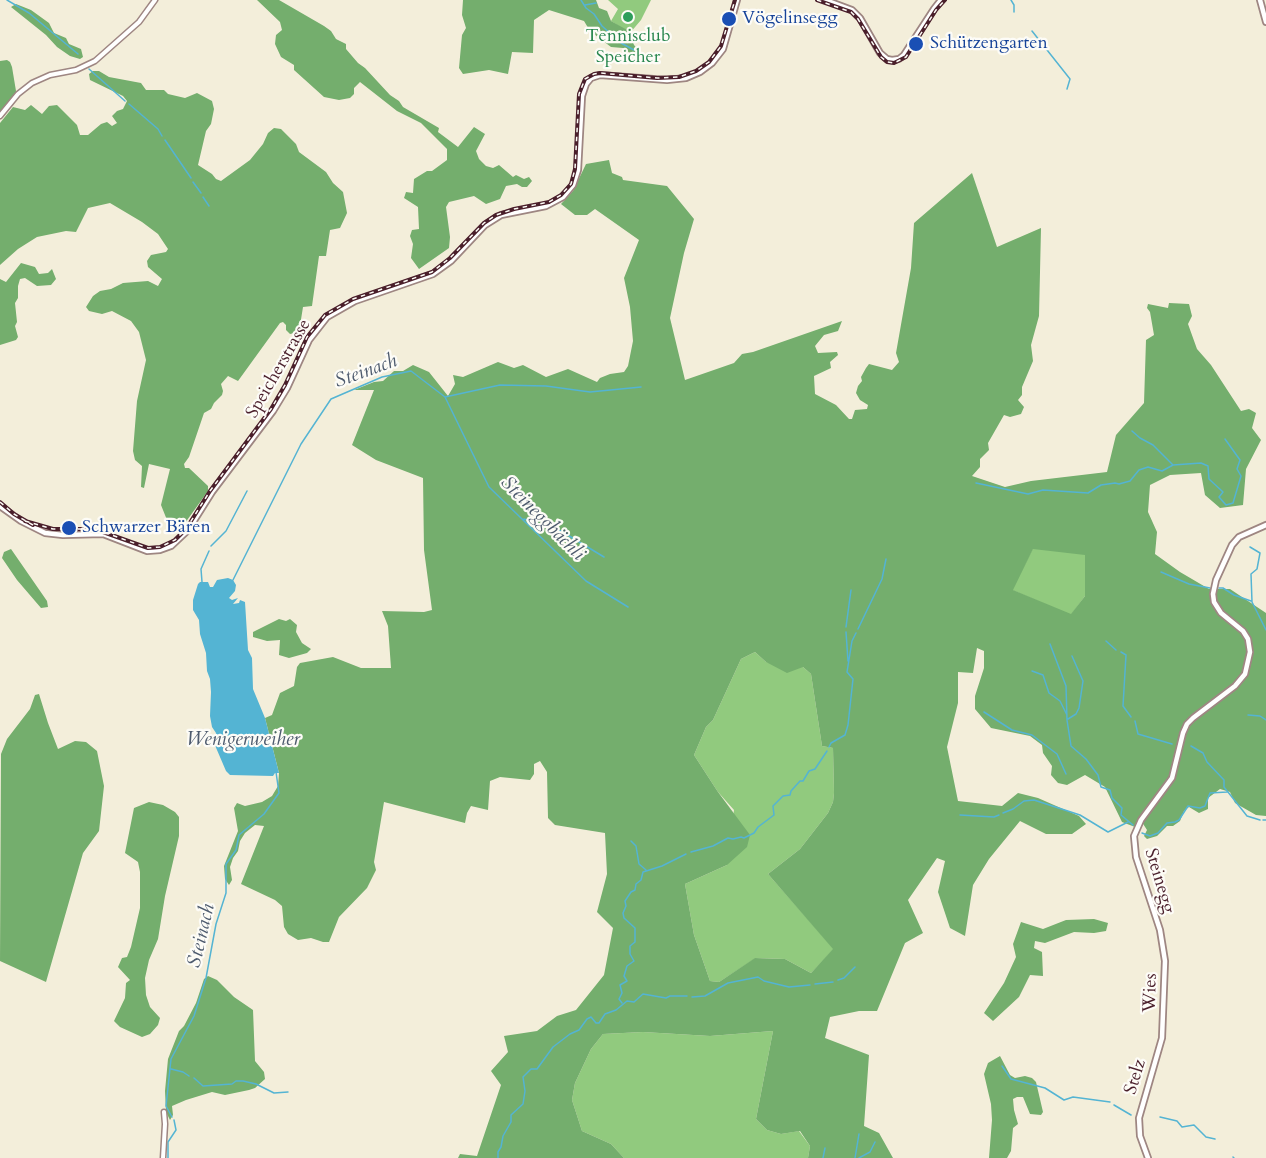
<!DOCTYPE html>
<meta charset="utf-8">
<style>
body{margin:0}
canvas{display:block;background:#f3eeda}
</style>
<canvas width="1266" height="1158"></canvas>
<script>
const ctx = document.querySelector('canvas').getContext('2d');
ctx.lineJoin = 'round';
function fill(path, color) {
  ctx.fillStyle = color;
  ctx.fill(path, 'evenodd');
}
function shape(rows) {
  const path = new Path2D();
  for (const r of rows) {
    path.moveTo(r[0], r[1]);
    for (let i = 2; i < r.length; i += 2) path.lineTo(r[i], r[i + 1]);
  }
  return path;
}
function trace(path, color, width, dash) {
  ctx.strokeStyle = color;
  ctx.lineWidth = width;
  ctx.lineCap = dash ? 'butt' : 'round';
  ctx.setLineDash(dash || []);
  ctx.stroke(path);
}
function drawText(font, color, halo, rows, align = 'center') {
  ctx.font = font + ' Cardo,serif';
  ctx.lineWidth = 4.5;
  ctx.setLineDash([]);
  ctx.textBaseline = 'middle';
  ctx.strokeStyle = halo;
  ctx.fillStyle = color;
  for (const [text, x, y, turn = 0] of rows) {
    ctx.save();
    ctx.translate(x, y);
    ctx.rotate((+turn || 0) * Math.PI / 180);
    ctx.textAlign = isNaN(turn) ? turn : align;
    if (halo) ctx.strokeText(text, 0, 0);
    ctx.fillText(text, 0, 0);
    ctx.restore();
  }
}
const green = shape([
 [608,0,651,0,641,20,630,33,611,21,618,9],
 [1033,548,1085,554,1085,596,1071,615,1012,590],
 [755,652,766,662,803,667,811,674,822,746,833,748,834,793,833,802,828,813,800,849,768,874,834,949,811,973,785,959,756,958,719,982,710,981,694,935,685,884,727,865,734,810,718,792,694,755,706,727,713,720,741,659],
 [773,1031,756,1119,767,1130,781,1134,799,1131,810,1146,808,1158,624,1158,611,1144,582,1131,572,1100,575,1083,591,1049,603,1034,643,1032,710,1036]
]);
const forest = shape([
 [257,0,279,0,324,26,331,31,336,39,346,44,346,49,358,63,365,68,390,95,399,101,403,107,439,128,438,132,458,147,474,127,485,134,476,151,479,159,486,166,493,168,499,165,513,177,516,175,524,179,529,177,532,181,527,187,522,187,517,184,506,186,500,199,486,204,474,196,449,202,446,207,450,237,449,248,419,269,411,258,413,244,410,236,412,230,419,229,418,207,404,198,406,192,413,193,414,179,427,171,432,171,447,160,447,149,421,123,397,111,360,82,354,88,354,94,350,98,339,100,324,97,294,70,294,65,281,57,275,44,276,35,282,30,280,22],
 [463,0,596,0,599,8,607,11,611,21,629,31,634,45,642,54,634,56,623,48,611,47,590,31,584,21,549,10,534,20,533,53,512,52,508,74,489,70,463,74,459,68,462,35,466,28,462,15],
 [16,4,31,10,49,23,54,33,66,38,69,44,81,49,83,57,80,59,70,56,57,47,46,35,11,7],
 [7,60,10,62,12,67,16,91,15,96,0,113,0,61],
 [93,71,99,71,109,77,141,83,146,90,164,90,168,94,185,98,197,93,212,101,214,109,211,124,206,131,198,165,212,174,216,179,221,181,250,160,263,144,268,133,274,128,281,129,296,144,299,152,326,172,333,183,343,192,347,213,340,228,330,230,326,256,319,256,312,306,303,307,299,332,290,334,286,330,286,325,283,322,280,323,238,381,228,376,221,384,223,391,222,395,214,403,211,409,204,413,189,457,184,464,185,468,189,468,208,486,208,491,180,530,167,520,161,505,170,469,149,464,144,488,141,487,142,466,135,460,133,451,137,401,146,360,139,332,131,321,112,311,102,314,89,311,86,307,93,296,100,291,111,289,123,283,148,281,158,286,162,279,148,267,147,261,151,255,166,252,168,249,158,234,142,222,110,203,88,208,76,232,66,231,37,237,18,249,0,265,0,123,13,107,25,110,31,105,42,114,49,106,57,105,77,125,80,135,88,135,101,124,107,122,112,126,117,123,112,116,117,111,123,109,127,101,123,96,90,80,89,74],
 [609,160,612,173,622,177,623,180,667,186,694,219,684,253,670,318,685,380,734,363,742,354,753,352,842,321,838,331,824,335,815,346,818,353,837,352,838,355,830,362,831,368,814,376,815,394,836,405,849,419,852,419,855,410,867,409,868,405,860,400,856,393,858,386,862,381,861,377,866,368,869,364,892,370,899,362,896,353,911,268,914,223,972,173,997,247,1041,228,1039,316,1031,345,1033,361,1022,387,1022,395,1018,400,1024,407,1021,414,1010,417,1004,415,988,443,989,450,980,459,980,467,972,476,1005,487,1031,481,1107,472,1116,435,1144,403,1146,340,1154,335,1150,312,1147,308,1148,304,1168,308,1169,303,1189,304,1192,316,1188,324,1197,349,1211,365,1241,411,1249,409,1256,413,1252,428,1261,440,1246,469,1243,505,1220,508,1205,495,1201,473,1170,475,1150,485,1148,512,1157,532,1155,554,1180,572,1209,589,1230,589,1266,613,1266,816,1256,815,1235,803,1230,792,1220,789,1208,798,1208,809,1199,813,1189,807,1184,811,1180,821,1173,826,1167,826,1157,836,1147,839,1144,836,1147,830,1140,819,1135,827,1122,822,1105,787,1085,775,1067,785,1058,783,1051,775,1052,766,1043,753,1042,745,1030,736,991,728,975,709,975,696,984,668,984,651,977,648,973,673,958,672,958,703,947,747,958,801,1002,806,1018,793,1038,798,1079,816,1086,824,1072,834,1046,834,1020,821,989,859,973,885,965,936,950,928,938,892,945,861,937,858,908,900,923,933,905,943,877,1011,859,1011,830,1017,825,1038,869,1055,864,1126,879,1133,893,1158,808,1158,810,1146,800,1131,781,1134,767,1130,756,1119,773,1031,710,1036,643,1032,603,1034,591,1049,575,1083,572,1100,582,1131,611,1144,624,1158,458,1158,460,1154,477,1156,501,1085,491,1071,508,1052,504,1036,537,1031,557,1016,576,1010,604,975,613,928,597,912,607,874,605,833,555,825,548,818,547,772,540,761,534,764,534,774,530,780,500,777,490,781,488,810,471,806,467,813,465,823,384,802,374,862,376,870,367,888,339,917,329,942,323,942,311,938,298,940,288,934,284,927,282,906,275,900,241,884,264,826,255,825,245,833,240,841,238,851,233,858,230,867,232,880,229,885,225,879,224,866,238,831,234,808,237,803,245,806,262,802,272,796,278,786,279,773,265,718,272,715,280,693,294,686,297,667,300,663,333,657,361,668,391,668,388,626,382,611,424,612,432,610,424,550,423,478,376,460,352,445,374,390,354,390,374,382,383,381,394,371,403,371,413,365,429,372,448,396,455,384,453,375,463,377,498,362,514,368,523,365,546,377,568,369,597,382,600,378,610,374,624,372,628,366,633,341,630,307,624,278,639,240,595,209,587,215,575,215,561,204,573,191,586,164],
 [1033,549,1085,555,1085,596,1071,614,1013,590],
 [755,652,766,662,787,673,803,667,811,674,822,746,833,748,834,793,833,802,828,813,800,849,768,874,833,949,811,973,785,959,755,958,719,982,710,981,694,935,685,884,727,865,747,847,750,835,718,792,694,755,706,727,713,720,741,659],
 [21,263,35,267,39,274,48,273,52,269,56,279,51,285,37,286,25,278,20,279,18,286,18,298,15,303,17,322,15,326,18,337,16,340,0,345,0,279,6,282],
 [11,549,47,601,48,607,41,608,17,580,2,558,4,552],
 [279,619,286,621,290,619,297,625,296,632,302,643,311,649,307,653,289,658,279,655,280,640,267,641,253,637,253,632],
 [39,694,48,723,58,749,75,741,86,742,97,751,104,786,99,831,83,853,46,982,0,961,1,754,7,739,30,709,35,695],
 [149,802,163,805,175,812,179,817,179,836,165,896,158,939,149,960,145,978,146,995,150,1007,160,1018,158,1025,150,1034,142,1037,120,1027,114,1021,125,998,126,983,130,980,118,967,122,958,127,957,131,947,140,908,140,872,138,862,125,853,134,808],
 [1094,919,1108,923,1106,931,1094,933,1074,932,1045,943,1035,941,1034,948,1042,952,1043,976,1030,975,1019,997,993,1021,984,1013,1004,983,1016,957,1013,944,1021,922,1043,929,1066,920],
 [208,976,217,980,234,997,253,1010,255,1061,264,1072,265,1079,255,1088,249,1090,225,1095,212,1092,186,1100,172,1106,173,1115,170,1120,166,1112,165,1091,168,1059,179,1031,184,1026,196,1003,204,979],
 [1000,1056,1010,1075,1015,1078,1025,1076,1032,1078,1036,1082,1043,1112,1041,1115,1030,1114,1023,1097,1017,1097,1013,1099,1014,1110,1018,1124,1013,1128,1011,1151,1007,1158,989,1158,992,1120,991,1104,984,1074,988,1063]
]);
const water = shape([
 [228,578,233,580,236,585,235,591,229,598,232,600,238,598,233,604,239,603,240,600,245,602,248,650,252,658,253,689,265,718,279,773,275,773,273,776,230,775,226,771,214,743,216,733,212,727,210,716,211,692,210,679,207,671,206,653,200,634,199,620,193,610,193,600,198,584,200,582,208,582,210,587,213,587,217,580]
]);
const stream = shape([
 [7,0,29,13,78,54],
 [581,0,586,8,594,14,602,26,621,43,634,50],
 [1011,0,1014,5,1014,12],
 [585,5,596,3],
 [1032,31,1070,79,1067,89],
 [89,69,125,101],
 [129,104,158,129,162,136],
 [165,140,191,178],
 [193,182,201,193],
 [203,197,209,206],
 [445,397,489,487,586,581,628,607],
 [1132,431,1140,438,1153,445,1173,465],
 [976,483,1028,494,1043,490,1088,493,1101,485,1115,483,1119,484,1130,481,1139,470,1148,467,1162,471,1173,465,1201,463,1208,466,1209,479,1223,492,1219,497,1226,505,1233,503,1241,476,1237,469,1240,460,1225,439],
 [524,519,561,531,604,557],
 [211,546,226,531,247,491],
 [1250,547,1260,553,1257,569,1251,574,1252,602,1266,630],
 [1161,572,1189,584,1210,588],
 [233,580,301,444,331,399,382,377,411,371,445,397,500,385,546,386,590,392,641,387],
 [202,582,201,569,209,551],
 [1219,588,1223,588,1234,595,1251,601],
 [846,627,851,590],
 [858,629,882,579,886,559],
 [846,632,848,661],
 [1106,641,1116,650],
 [1050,644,1066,686,1067,720,1071,746,1086,759,1098,775,1101,787,1110,790,1112,798,1122,808,1121,815,1133,825],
 [1121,652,1126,655,1123,706,1131,717],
 [1032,671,1043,675,1049,693,1060,701,1067,715],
 [984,712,1012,730,1032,735,1057,754,1066,774],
 [1248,715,1260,716,1266,720],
 [1068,719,1076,714,1079,708,1083,681,1072,656],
 [1135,721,1138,734,1172,744],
 [1191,746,1203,753,1207,762,1224,780,1224,787,1247,816,1260,820],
 [829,747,831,743,845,735,848,725,853,679,847,672,852,641,856,633],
 [1003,813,1013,809,1024,801,1034,800,1080,815,1108,832,1128,822],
 [960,815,994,817,999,815],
 [1263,820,1266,820],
 [1142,833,1150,836,1158,833,1167,823,1175,822,1179,820,1188,806,1200,808,1205,806,1210,793,1227,792],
 [631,841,636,846,639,864,646,870],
 [691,852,713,846,728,838,733,839,741,837,744,838,754,833,758,827,774,815,773,806,783,796,790,795,791,791,800,781,803,781,809,771,815,769,827,751],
 [838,980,844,978,855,967],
 [815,984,833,982],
 [692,997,705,996,728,983,758,977,764,981,789,987,810,985],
 [622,1003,619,999,622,993,620,985,627,981,624,976,627,966,634,961,630,954,630,946,635,942,635,928,624,918,623,913,626,906,625,901,631,892,635,890,636,884,641,880,643,872,662,866,686,854],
 [1002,1066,1011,1079,1045,1088,1064,1100,1073,1097,1110,1102],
 [171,1069,183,1072,189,1076],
 [194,1078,203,1086,232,1084,236,1081,243,1081,256,1084,274,1093,288,1092],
 [1114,1105,1131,1115],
 [172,1117,166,1106,171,1059,194,1016,206,978,216,924,226,893,226,864,236,850,239,835,264,814,279,793,276,772],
 [1160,1117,1177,1121,1182,1127,1194,1125,1206,1137,1215,1139],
 [1233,1157,1234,1158],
 [168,1158,168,1142,176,1130,174,1120],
 [498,1158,498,1152,501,1147,503,1136,511,1122,511,1115,523,1104,525,1091,523,1077,531,1069,537,1069,553,1047,570,1034,579,1030,587,1019,591,1017,596,1023,599,1023,605,1014,616,1010,627,1001,634,1002,643,994,666,998,670,996,687,996],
 [823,1158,825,1148],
 [855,1158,859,1134],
 [859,1158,870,1152,875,1142]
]);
const tertiary = shape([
 [0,116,18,94,32,83,50,75,76,70,95,61,139,22,155,0],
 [163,1158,165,1124,164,1112]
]);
const secondary = shape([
 [825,0,852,10,860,18,880,53,887,59,892,60,899,59,904,55,934,9,941,0],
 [1260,0,1266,22],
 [0,506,21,521,45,533,63,535,103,534,147,551,160,550,171,546,188,530,212,492,273,411,287,388,309,340,327,317,355,301,433,274,451,261,485,225,501,215,546,206,563,197,573,185,578,170,582,96,586,84,591,78,600,75,667,80,686,78,700,72,712,63,723,49,737,0],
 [1148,1158,1140,1136,1139,1118,1162,1038,1165,961,1160,930,1136,857,1134,836,1141,820,1172,778,1183,733,1187,724,1193,718,1235,686,1245,674,1250,652,1248,639,1243,631,1221,613,1214,602,1213,594,1216,580,1232,545,1239,537,1266,525]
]);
const rail = shape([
 [817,0,851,12,858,19,881,57,887,62,894,63,906,57,936,10,945,0],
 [0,502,14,514,33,525],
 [25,521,53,529,84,529,103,532,148,548,160,547,175,540,186,529,210,491,271,409,285,385,307,337,325,315,353,299,432,272,450,258,484,223,496,215,514,209,549,202,561,195,571,184,575,169,579,94,585,79,594,74,600,73,657,78,679,77,696,71,709,62,721,46,735,0]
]);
const markers = [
 [628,17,6,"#2e9e5b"],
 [729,19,8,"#1a4fb4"],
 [916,44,8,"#1a4fb4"],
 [69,528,8,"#1a4fb4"]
];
const transitNames = [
 ["Vögelinsegg",742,19],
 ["Schützengarten",930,44],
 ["Schwarzer Bären",82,528]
];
const leisureNames = [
 ["Tennisclub",628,37],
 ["Speicher",628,58]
];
const streetNames = [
 ["Speicherstrasse",279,369,-60],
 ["Steinegg",1159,881,73],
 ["Wies",1151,993,-88],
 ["Stelz",1136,1077,-73]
];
const waterNames = [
 ["Steinach",366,372,-20],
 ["Steineggbächli",542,519,45],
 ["Wenigerweiher",243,740],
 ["Steinach",202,936,-77]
];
fill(green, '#91ca7e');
fill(forest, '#74ae6d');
fill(water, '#54b4d3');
trace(stream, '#54b4d3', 1.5);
trace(tertiary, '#9e8682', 7);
trace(secondary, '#9e8682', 8);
trace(tertiary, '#fff', 4);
trace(secondary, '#fff', 4.5);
trace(rail, '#4a1f2b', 4);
trace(rail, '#fdfcf7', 1.5, [4.5]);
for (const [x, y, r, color] of markers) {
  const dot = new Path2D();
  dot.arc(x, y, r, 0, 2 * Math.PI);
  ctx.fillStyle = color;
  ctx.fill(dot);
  trace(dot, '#fdfcf7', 2);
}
drawText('18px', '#164399', '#fdfcf7', transitNames, 'left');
drawText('18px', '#27864d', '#fdfcf7', leisureNames);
drawText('18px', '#4a1f2b', '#fdfcf7', streetNames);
drawText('italic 20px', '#4e5b6e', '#fdfcf7', waterNames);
</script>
